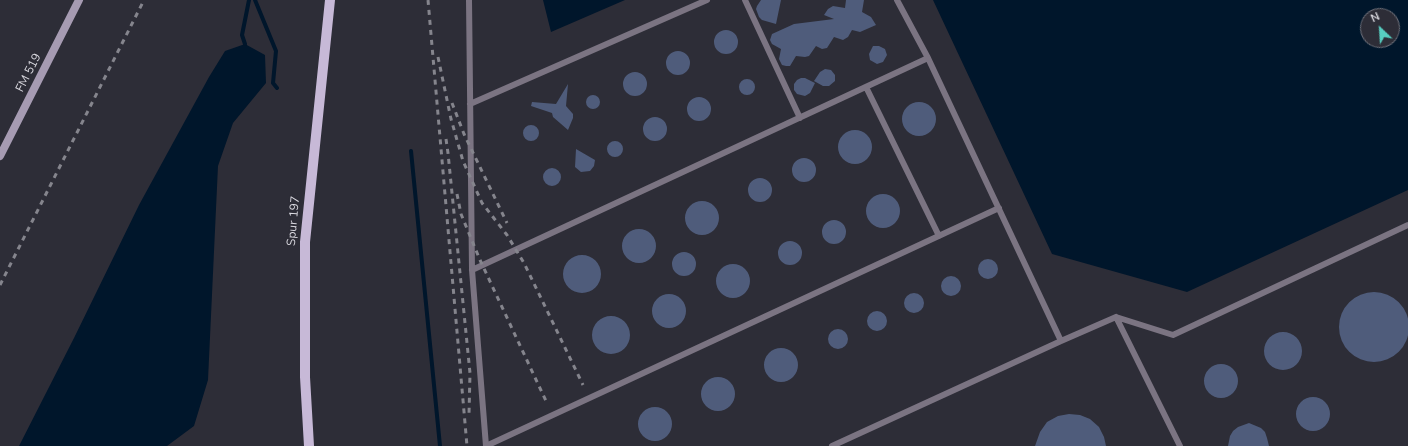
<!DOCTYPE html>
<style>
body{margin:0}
#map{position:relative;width:1408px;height:446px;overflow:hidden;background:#2d2d37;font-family:"Nunito Sans",sans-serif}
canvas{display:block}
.north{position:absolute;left:1360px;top:8px;width:40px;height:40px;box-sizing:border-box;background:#2d2d37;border:1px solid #72727b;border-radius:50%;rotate:335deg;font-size:11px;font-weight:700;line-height:16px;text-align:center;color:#dad9e0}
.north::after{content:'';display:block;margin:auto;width:14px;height:18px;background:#57cec1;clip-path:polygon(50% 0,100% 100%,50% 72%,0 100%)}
</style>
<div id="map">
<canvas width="1408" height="446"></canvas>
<div class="north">N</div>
</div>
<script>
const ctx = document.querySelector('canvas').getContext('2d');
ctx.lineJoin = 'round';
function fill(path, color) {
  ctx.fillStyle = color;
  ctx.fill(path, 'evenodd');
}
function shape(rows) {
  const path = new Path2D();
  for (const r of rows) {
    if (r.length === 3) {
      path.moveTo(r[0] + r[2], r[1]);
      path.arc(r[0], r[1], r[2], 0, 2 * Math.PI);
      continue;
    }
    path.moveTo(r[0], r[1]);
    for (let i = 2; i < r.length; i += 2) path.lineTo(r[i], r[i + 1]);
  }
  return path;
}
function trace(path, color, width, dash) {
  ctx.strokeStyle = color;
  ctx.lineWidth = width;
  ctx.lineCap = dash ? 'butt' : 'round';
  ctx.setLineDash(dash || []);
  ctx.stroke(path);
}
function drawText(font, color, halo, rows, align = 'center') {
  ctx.font = font + ' "Nunito Sans",sans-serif';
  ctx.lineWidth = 3;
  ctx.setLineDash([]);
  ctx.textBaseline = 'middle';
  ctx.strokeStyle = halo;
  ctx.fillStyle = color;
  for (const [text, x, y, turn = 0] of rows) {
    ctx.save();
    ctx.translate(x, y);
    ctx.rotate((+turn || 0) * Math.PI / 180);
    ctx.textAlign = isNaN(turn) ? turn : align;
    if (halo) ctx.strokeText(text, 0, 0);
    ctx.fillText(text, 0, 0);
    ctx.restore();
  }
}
const water = shape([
 [543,0,625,0,551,32],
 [933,0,1408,0,1408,190,1187,292,1052,254],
 [1368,16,1392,16,1392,40,1368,40],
 [245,44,265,55,266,83,233,123,218,166,208,380,194,426,167,446,19,446,74,338,139,205,209,77,225,51]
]);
const stream = shape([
 [255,0,276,51,273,83,277,88],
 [245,44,242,35,249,0],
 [411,151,440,446]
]);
const building = shape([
 [761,0,781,0,776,24,762,20,759,17,756,9,757,6],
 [846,0,864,0,862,12,871,17,876,25,860,32,852,30,848,37,843,40,834,37,827,48,822,49,816,46,809,56,805,57,796,56,790,66,786,66,782,65,779,59,781,49,772,44,770,40,772,34,794,24,834,19,824,15,828,9,833,6,845,8],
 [726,42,12],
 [873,46,879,46,885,49,887,55,883,62,877,64,870,60,869,54],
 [678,63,12],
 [825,69,831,70,835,75,835,81,829,86,823,86,814,81,820,72],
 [635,84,12],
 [801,78,805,78,815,83,810,93,805,96,797,94,794,90,794,84,797,80],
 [747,87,8],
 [568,84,566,106,573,114,573,118,568,130,553,117,552,113,531,106,532,102,556,104],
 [593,102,7],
 [699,109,12],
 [919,119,17],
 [655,129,12],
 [531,133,8],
 [855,147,17],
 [615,149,8],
 [576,149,595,160,594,166,590,171,581,172,575,167],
 [804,170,12],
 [552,177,9],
 [760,190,12],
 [883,211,17],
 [702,218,17],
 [834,232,12],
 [639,246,17],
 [790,253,12],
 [684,264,12],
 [582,274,19],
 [988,269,10],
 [733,281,17],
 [951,286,10],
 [1374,327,35],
 [914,303,10],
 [669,311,17],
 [877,321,10],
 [611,335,19],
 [838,339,10],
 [1283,351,19],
 [781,365,17],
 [1221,381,17],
 [718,394,17],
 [1313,414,17],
 [655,424,17],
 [1069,414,1080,415,1090,419,1099,427,1104,437,1106,446,1035,446,1040,432,1047,422,1058,416],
 [1249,423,1261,428,1265,432,1267,438,1269,446,1228,446,1230,436,1233,431,1238,427]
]);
const lane = shape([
 [469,0,472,270,486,446],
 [745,0,800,118],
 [897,0,928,58],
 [866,87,939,236],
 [470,104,707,0],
 [472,270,928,58,1061,341],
 [1116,317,1180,446],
 [486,446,999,208],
 [832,446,1061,341,1116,317,1173,335,1408,225]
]);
const secondary = shape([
 [0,156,79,0]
]);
const primary = shape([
 [309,446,305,377,305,242,330,0]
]);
const rail = shape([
 [428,0,467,446],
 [438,57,451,119,463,161,482,203,507,235,524,263,583,385],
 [452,103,464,134,507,223],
 [446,139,448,153,470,373,469,414],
 [457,194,461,214,480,260,546,401],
 [0,285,144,0]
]);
const streetNames = [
 ["FM 519",29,73,-63],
 ["Spur 197",294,221,-85]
];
fill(water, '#00162b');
trace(stream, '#00162b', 4);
fill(building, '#4f5c7b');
trace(lane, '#7b7482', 6);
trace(secondary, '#a69bb2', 8);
trace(primary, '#c7b9d7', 10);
trace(rail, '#85858d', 3, [5, 5]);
drawText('12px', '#dad9e0', '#2d2d37', streetNames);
</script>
